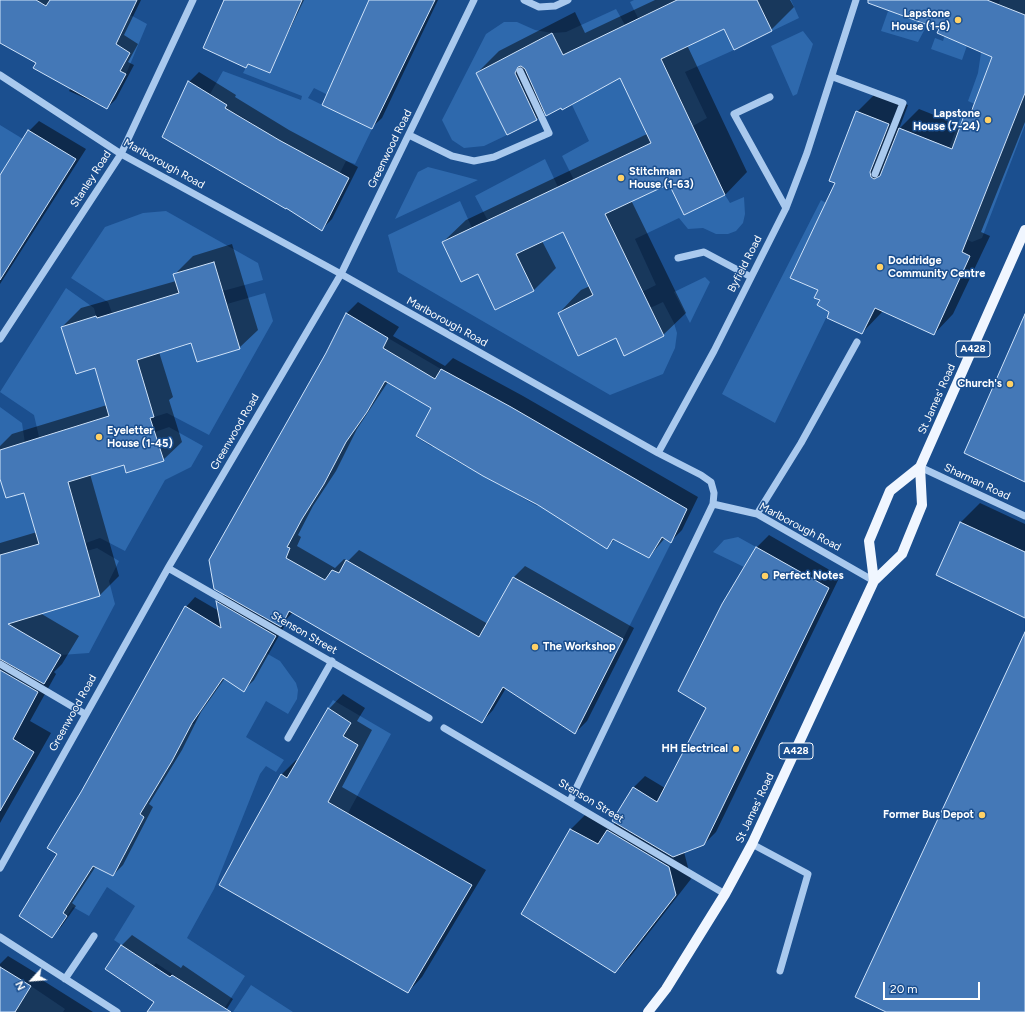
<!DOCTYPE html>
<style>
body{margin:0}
#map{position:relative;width:1025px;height:1012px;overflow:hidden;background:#1b4f8f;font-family:Figtree,sans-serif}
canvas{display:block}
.north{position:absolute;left:12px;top:960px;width:40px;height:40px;-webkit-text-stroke:3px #1b4f8f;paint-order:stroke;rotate:244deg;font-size:11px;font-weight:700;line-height:16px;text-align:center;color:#fff}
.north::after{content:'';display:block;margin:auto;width:14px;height:18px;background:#fff;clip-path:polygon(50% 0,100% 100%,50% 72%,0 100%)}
.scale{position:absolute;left:883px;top:982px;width:97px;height:18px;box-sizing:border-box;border:2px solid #fff;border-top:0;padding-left:5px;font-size:12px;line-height:14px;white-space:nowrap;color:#fff;-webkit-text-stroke:3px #1b4f8f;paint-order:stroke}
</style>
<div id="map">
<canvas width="1025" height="1012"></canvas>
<div class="north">N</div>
<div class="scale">20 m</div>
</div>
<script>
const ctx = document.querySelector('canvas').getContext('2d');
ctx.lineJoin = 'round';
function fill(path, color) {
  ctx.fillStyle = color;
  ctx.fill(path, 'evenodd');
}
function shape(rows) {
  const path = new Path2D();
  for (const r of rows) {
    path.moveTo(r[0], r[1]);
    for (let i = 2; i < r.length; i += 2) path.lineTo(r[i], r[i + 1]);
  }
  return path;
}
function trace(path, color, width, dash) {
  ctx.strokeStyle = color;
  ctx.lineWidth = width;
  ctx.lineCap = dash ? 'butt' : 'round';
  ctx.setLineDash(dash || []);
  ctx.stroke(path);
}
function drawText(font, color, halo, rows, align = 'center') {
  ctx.font = font + ' Figtree,sans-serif';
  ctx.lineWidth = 3;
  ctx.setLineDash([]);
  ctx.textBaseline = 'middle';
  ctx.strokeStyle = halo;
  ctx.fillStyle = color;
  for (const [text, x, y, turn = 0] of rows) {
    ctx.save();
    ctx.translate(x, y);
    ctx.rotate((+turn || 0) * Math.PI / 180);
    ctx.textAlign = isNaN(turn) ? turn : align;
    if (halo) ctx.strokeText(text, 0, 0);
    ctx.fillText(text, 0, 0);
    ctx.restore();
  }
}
const green = shape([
 [28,0,103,0,147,24,126,74,120,71,130,53,38,1],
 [302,0,372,0,382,33,359,22,350,41,369,52,361,68,341,60,334,78,351,88,344,103,314,88,308,98,372,129,355,164,346,161,329,195,313,186,324,164,305,153,293,174,287,145,271,135,243,146,254,124,234,112,222,131,205,121,217,98,210,94,223,71,301,100,302,96,243,73,248,64,270,73,278,56,255,46,284,40,293,22,270,12],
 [634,0,677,0,638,18,630,2],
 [757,0,791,0,799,18,772,31],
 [892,0,897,14,927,25,918,42,881,31],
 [1000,0,1025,0,1025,15,1011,10,1001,36,987,32],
 [616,9,625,25,629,72,624,85,654,151,574,180,562,156,589,141,572,105,584,98,552,33,476,73,507,135,484,146,464,148,452,140,442,120,486,34,504,22,517,22,535,30,552,33,566,32],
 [720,21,734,50,685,72,707,118,693,126,663,64,652,63],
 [803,31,813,44,797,94,793,96,771,46],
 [946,31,969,40,962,60,931,49,935,38,943,41],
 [982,46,992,57,985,76,990,78,979,106,968,101,978,73],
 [1025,82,1025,125,982,238,972,242,924,220,935,218,970,233,1025,93],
 [962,113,965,113,971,126,939,175],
 [0,125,23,139,0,196],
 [545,159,558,187,488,221,475,196],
 [428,167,478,180,395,219,418,172],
 [666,177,684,215,725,195,730,203,744,197,745,214,743,223,736,231,728,234,716,234,703,228,688,229,679,218,635,239,656,285,642,292,597,218],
 [821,200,826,203,790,277,818,290,814,297,820,300,817,305,829,312,775,423,722,394],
 [460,201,472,228,442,242,484,271,480,278,495,310,534,291,519,261,508,258,570,229,566,239,597,304,589,297,558,313,578,356,610,341,611,328,624,355,664,336,650,308,663,302,674,323,677,333,675,348,663,374,610,395,398,272,388,235],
 [166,211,258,263,263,280,223,291,214,262,173,274,182,304,172,295,112,313,108,302,71,278,105,227,143,213],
 [705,277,710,282,690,323,674,292],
 [66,288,94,308,96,316,61,327,76,374,95,368,112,427,101,418,39,437,34,415,0,392],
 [265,293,273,321,209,435,167,413,154,417,138,364,130,362,187,345,190,338,197,362,240,349,227,304],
 [388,338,441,369,422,402,431,408,416,437,432,447,449,419,465,428,449,457,467,467,485,438,486,477,494,482,501,486,519,457,537,468,519,496,537,506,556,478,626,519,630,546,639,553,649,558,662,537,671,543,623,639,513,577,464,663,456,658,470,632,452,621,418,645,436,612,419,601,399,635,365,571,347,561,339,573,332,570,303,619,293,613,299,601,262,568,290,548,273,538,306,482,321,490,331,472,317,463,351,405,366,413,372,404,371,366,399,382,410,364,383,348],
 [0,407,22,423,25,443,0,450],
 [169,427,203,446,191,467,165,480,125,551,100,538,86,543,70,489,58,485,114,468,121,457,126,473,163,461,155,432],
 [0,479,6,498,24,493,44,557,31,546,0,555],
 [738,537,756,547,744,567,713,552,724,540],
 [97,548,119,561,109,581,115,604,89,653,61,655,0,619,0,610,59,608,100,596,87,551],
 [266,653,280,661,296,683,298,690,297,699,288,714,266,701,246,737,284,760,276,772,266,766,260,774,214,889,187,938,245,976,224,1009,156,963,153,966,114,940,135,906,107,887,89,916,73,907,67,916,56,909,93,866,113,876,125,855,103,842,113,823,136,834,144,817,123,805,174,715,194,724,219,676],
 [333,700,391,734,348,813,287,778,335,784,348,764,358,745,343,736,351,723,328,708],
 [251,985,293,1012,233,1012],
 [31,986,65,1009,63,1012,15,1012]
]);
const shadow = shape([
 [6,0,141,0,124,35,138,44,128,62,134,65,116,99,107,108,69,91,71,88,37,62,0,42,0,8],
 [226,0,304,0,275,60,249,64,246,67],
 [372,0,438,0,382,118,371,128,323,104,344,56],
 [655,0,790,0,794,7,771,30,724,28,687,45,747,172,725,195,684,214,669,182,631,200,686,313,663,335,616,337,559,313,581,290,590,286,563,231,542,241,556,268,533,291,479,272,443,242,466,220,647,134,621,77,562,107,545,111,537,119,508,134,477,73,499,51,575,12,585,33],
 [903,0,1025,0,1025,122,981,232,990,236,953,314,934,334,883,311,862,333,830,311,821,299,819,290,836,182,857,112,877,92,908,105,899,129,919,109,962,126,966,114,975,105,993,56,940,29],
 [199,72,236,95,235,97,289,130,358,167,332,219,322,229,189,82],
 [39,121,86,149,0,284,0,177,29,131],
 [232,244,258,330,239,348,192,342,159,352,173,397,169,400,182,442,163,460,124,464,90,474,119,576,100,595,40,613,79,636,62,664,54,672,56,674,30,721,51,733,0,823,0,543,37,532,24,491,0,475,0,446,12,434,107,405,95,367,62,327,81,308,176,281,174,275,193,256],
 [358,302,399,327,393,336,445,366,453,358,523,396,698,497,682,530,670,542,665,538,649,557,615,539,607,547,432,407,388,382,357,429,336,471,313,506,298,535,301,537,297,546,335,568,344,559,348,561,359,550,488,624,513,578,525,566,634,628,587,721,575,733,506,688,493,710,482,722,293,612,282,624,285,625,254,680,244,690,225,678,201,712,182,750,149,804,153,807,123,865,113,875,96,866,72,903,76,906,61,927,51,937,58,854,81,793,186,607,195,597,219,611,217,602,225,594,326,354,347,313],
 [980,503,1025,524,1025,617,961,522],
 [769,535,840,576,716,832,704,844,684,852,691,879,630,957,615,972,523,914,571,829,586,814,611,828,616,822,633,788,645,776,665,788,707,707,723,605,757,547],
 [343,694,365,708,357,721,372,730,342,787,486,870,422,977,408,992,281,775,296,760,298,762,329,709],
 [132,935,181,968,183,965,233,999,225,1012,157,1012,155,1002,107,969,122,945],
 [8,956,41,976,39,978,93,1012,0,1012,0,964]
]);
const building = shape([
 [0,0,36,0,46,6,50,0,137,0,116,44,130,53,120,71,126,74,107,109,33,68,36,63,0,43,0,0],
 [224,0,302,0,270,73,248,64,246,68,203,48,224,0],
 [369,0,435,0,372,129,322,105,369,0],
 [677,0,757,0,772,31,734,50,724,29,661,59,725,195,684,215,669,184,605,214,664,336,624,356,616,338,578,356,558,313,593,295,563,232,516,254,534,291,495,310,478,274,461,282,442,242,651,143,620,78,562,110,561,108,546,116,525,69,521,66,518,67,515,73,537,120,507,135,476,73,552,33,563,55,677,0],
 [868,0,987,0,1025,15,1025,93,962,252,970,256,934,335,875,308,862,334,827,318,829,312,817,305,820,300,814,298,818,290,790,278,835,183,829,181,856,111,889,124,870,172,871,177,874,179,880,176,899,128,952,149,965,113,970,115,992,57,937,33,939,29,868,3,868,0],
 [188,81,227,105,225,108,279,140,349,178,322,231,286,208,286,209,162,137,188,81],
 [28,130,76,159,0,280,0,175,28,130],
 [214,262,240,349,197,362,191,343,137,360,154,417,150,418,164,461,126,473,124,465,68,482,100,596,8,624,61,655,44,684,0,659,0,555,39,544,24,493,6,498,0,479,0,450,109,416,95,368,76,374,61,327,96,316,97,318,179,293,173,274,214,262],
 [346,313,388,338,383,348,435,379,441,369,511,407,687,509,671,543,662,537,649,558,613,539,607,549,538,505,483,476,416,436,431,408,385,381,367,412,346,442,324,484,302,519,287,547,290,548,286,558,325,580,332,570,339,573,346,560,479,637,513,577,623,639,575,734,503,687,482,723,289,611,281,627,214,589,209,560,326,353,346,313],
 [1025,314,1025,482,964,453,1025,314],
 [960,522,1025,552,1025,618,936,575,960,522],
 [756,547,829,588,704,845,673,857,612,821,633,787,657,802,706,708,678,691,722,604,756,547],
 [216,601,276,636,244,692,223,678,192,723,172,761,140,814,144,817,113,876,93,866,63,913,67,916,52,938,19,916,57,854,47,848,81,792,185,606,221,628,216,601],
 [1025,632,1025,1012,886,1012,855,997,1025,632],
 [0,670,38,692,13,739,34,752,0,811,0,670],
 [328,708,351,723,343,736,358,745,328,802,472,885,408,993,219,885,281,774,287,778,328,708],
 [570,829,598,844,607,830,669,867,676,895,615,973,521,914,570,829],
 [121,945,170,977,172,975,231,1012,147,1012,154,1002,105,969,121,945],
 [0,967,31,986,15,1012,0,1012,0,967]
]);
const minor = shape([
 [524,0,539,7,555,6,568,0],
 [0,75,121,154,341,274,658,453,701,475,711,482,714,493,713,504,570,801],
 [833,77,903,103,875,174],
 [770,97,734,114,786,208],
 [409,135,452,156,474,161,494,157,549,133,520,71],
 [678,258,704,252,751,277],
 [0,339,121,154,193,0],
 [658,453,714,351,786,208,807,153,856,0],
 [920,467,1025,516],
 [713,504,757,514,874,581],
 [757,514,801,443,857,342],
 [168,568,429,718],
 [0,664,85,714],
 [444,728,725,894],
 [288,738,332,661],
 [752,844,808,874,780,971],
 [0,868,168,568,341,274,474,0],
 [0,937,117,1012],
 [65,979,94,936]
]);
const major = shape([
 [874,581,869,541,890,491,920,467],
 [648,1012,666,989,725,894,752,844,874,581,902,554,922,505,920,467,1025,230]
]);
const markers = [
 [958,20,4,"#ffd166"],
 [988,120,4,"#ffd166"],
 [621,178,4,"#ffd166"],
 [880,267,4,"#ffd166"],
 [1010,384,4,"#ffd166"],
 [99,437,4,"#ffd166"],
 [765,576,4,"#ffd166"],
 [535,647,4,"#ffd166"],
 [736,749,4,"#ffd166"],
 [982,815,4,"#ffd166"]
];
const shields = [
 [973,349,34],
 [796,751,34]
];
const shieldNames = [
 ["A428",973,349],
 ["A428",796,751]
];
const poiNames = [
 ["Lapstone",950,14],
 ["House (1-6)",950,27],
 ["Lapstone",980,114],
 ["House (7-24)",980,127],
 ["Stitchman",629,172,"left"],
 ["House (1-63)",629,185,"left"],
 ["Doddridge",888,261,"left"],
 ["Community Centre",888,274,"left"],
 ["Church's",1002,384],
 ["Eyeletter",107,431,"left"],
 ["House (1-45)",107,444,"left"],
 ["Perfect Notes",773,576,"left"],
 ["The Workshop",543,647,"left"],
 ["HH Electrical",728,749],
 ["Former Bus Depot",974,815]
];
const streetNames = [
 ["Greenwood Road",390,149,-64],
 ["Marlborough Road",164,164,29],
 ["Stanley Road",91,179,-57],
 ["Byfield Road",745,264,-63],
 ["Marlborough Road",447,322,29],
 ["St James' Road",937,399,-66],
 ["Greenwood Road",235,432,-60],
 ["Sharman Road",977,482,25],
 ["Marlborough Road",800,527,28],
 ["Stenson Street",304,633,30],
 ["Greenwood Road",73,713,-61],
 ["Stenson Street",591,801,31],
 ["St James' Road",755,808,-65]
];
fill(green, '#2e69ad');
fill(shadow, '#0007');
fill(building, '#4478b7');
trace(building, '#cfe3fa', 1);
trace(minor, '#a9c9ee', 7);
trace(major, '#f0f6ff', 10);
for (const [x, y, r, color] of markers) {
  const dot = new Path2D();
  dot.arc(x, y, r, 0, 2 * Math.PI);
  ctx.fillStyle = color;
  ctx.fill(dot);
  trace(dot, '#1b4f8f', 1.5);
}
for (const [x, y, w] of shields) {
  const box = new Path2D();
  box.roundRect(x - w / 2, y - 8, w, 16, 3);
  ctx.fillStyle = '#1b4f8f';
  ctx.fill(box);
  trace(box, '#fff', 1);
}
drawText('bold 10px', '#fff', null, shieldNames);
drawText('bold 11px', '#fff', '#1b4f8f', poiNames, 'right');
drawText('11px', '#fff', '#1b4f8f', streetNames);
</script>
